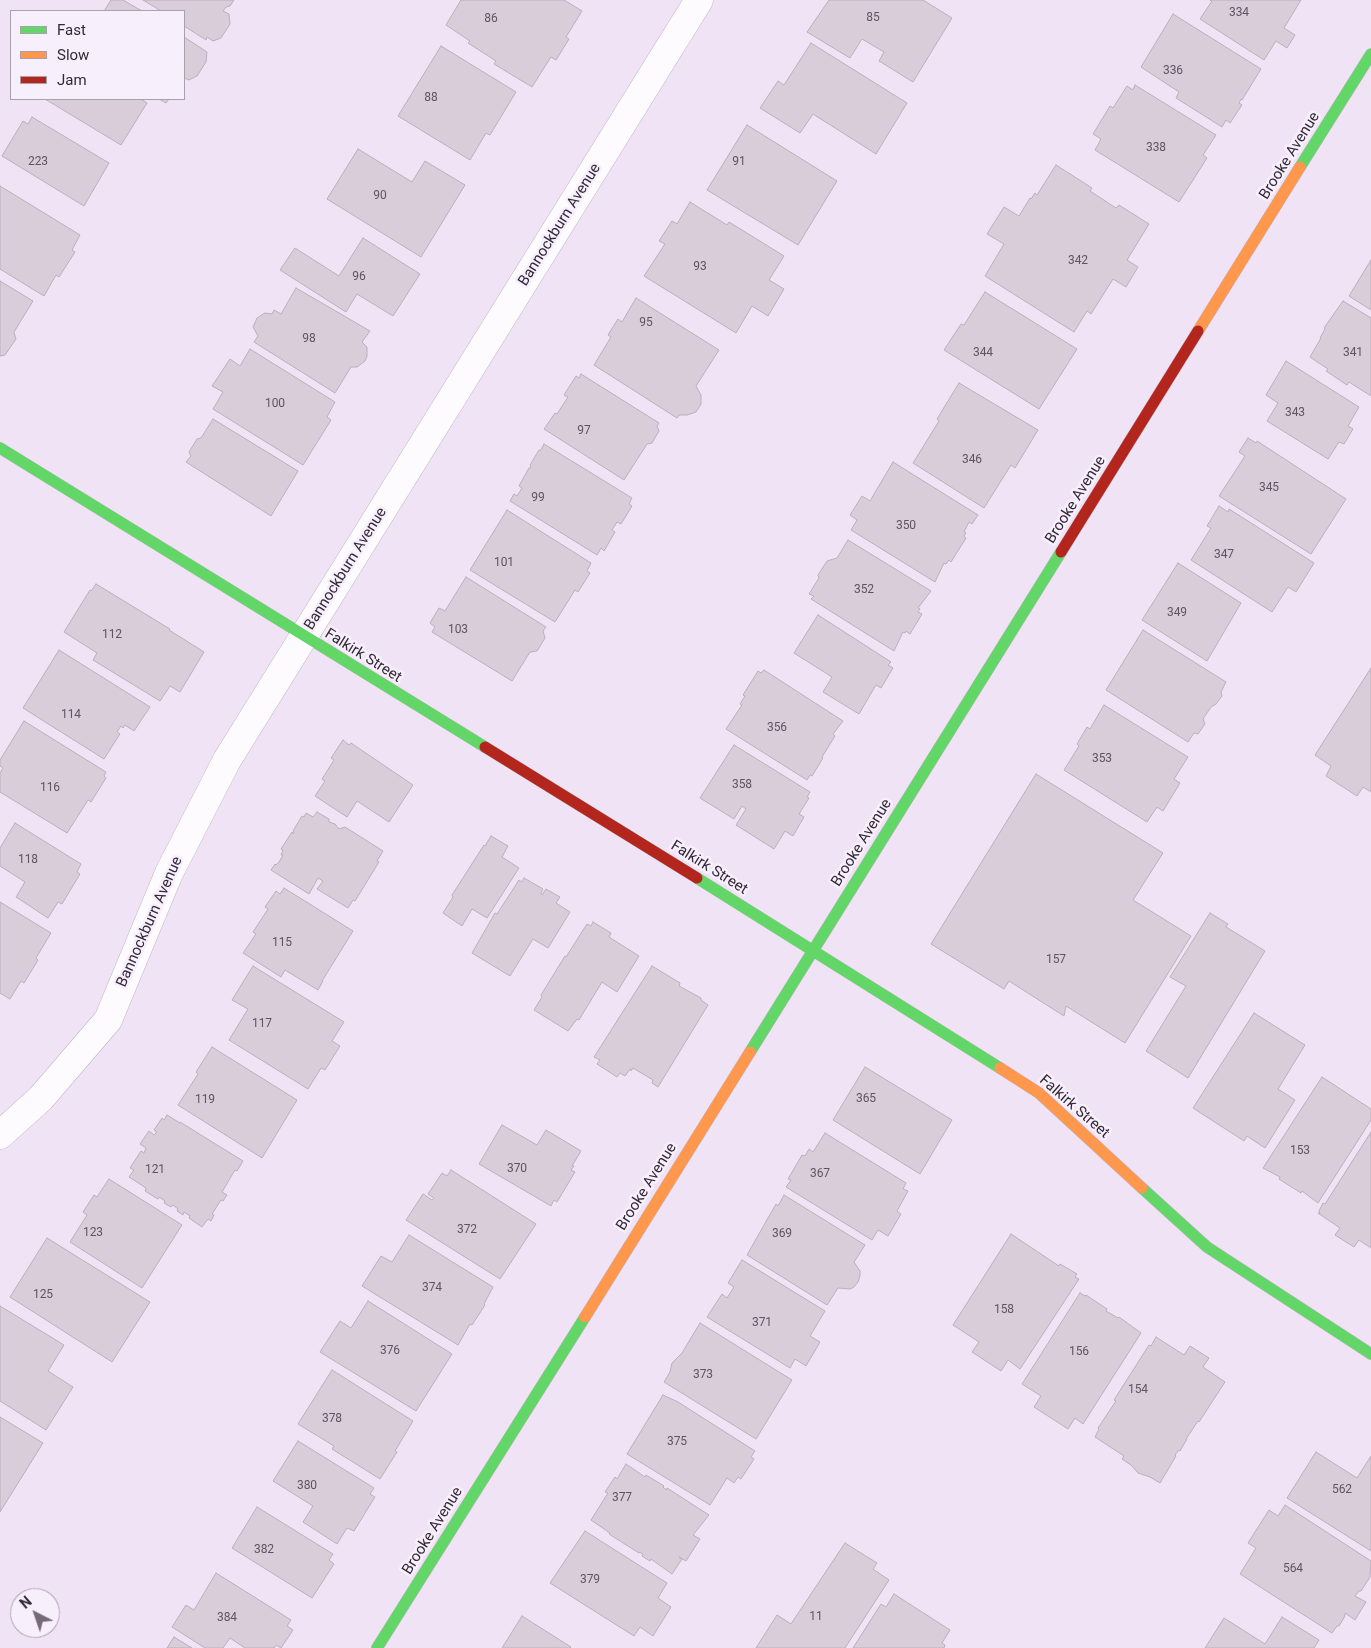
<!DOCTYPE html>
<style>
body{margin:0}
#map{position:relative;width:1371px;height:1648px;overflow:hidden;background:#f0e3f5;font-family:Roboto,sans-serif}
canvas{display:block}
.legend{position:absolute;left:10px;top:10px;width:175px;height:90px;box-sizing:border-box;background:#f8effc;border:1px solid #a9a0ad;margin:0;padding:6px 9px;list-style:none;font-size:15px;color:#322936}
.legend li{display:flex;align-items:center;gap:10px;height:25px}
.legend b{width:25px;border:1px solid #a9a0ad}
.north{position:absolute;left:10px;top:1588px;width:50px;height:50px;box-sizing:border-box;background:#f8effc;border:1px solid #a9a0ad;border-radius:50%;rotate:319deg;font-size:14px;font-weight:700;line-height:20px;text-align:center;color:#322936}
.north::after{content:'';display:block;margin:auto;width:18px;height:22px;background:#746a79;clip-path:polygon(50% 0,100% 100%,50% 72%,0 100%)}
</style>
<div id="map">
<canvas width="1371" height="1648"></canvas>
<ul class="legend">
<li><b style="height:6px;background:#63d668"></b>Fast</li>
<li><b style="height:6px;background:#ff974d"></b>Slow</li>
<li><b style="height:6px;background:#b3261e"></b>Jam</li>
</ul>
<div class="north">N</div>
</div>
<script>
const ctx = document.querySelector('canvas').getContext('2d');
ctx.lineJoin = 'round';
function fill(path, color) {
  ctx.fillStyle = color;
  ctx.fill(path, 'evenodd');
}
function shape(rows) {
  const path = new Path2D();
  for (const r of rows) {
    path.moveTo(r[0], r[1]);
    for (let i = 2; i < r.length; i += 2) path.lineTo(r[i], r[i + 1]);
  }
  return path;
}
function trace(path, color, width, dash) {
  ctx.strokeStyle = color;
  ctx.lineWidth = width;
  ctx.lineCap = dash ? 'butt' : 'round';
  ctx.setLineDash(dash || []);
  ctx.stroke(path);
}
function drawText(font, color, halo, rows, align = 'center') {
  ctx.font = font + ' Roboto,sans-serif';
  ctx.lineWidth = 5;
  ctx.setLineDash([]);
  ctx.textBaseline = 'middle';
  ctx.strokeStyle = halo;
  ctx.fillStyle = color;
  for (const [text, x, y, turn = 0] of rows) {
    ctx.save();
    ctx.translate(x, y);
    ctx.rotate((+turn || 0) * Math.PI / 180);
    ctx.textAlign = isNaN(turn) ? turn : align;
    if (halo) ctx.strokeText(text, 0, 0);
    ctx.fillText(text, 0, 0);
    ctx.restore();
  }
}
const building = shape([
 [111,0,123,0,142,11,104,11,111,0],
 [143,0,234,0,230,6,226,7,223,11,229,14,230,24,221,38,213,41,207,37,206,40,184,26,184,11,161,11,143,0],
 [461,0,564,0,582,11,566,37,569,39,556,60,551,57,532,87,494,64,496,61,468,43,470,41,446,25,461,0],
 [829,0,923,0,952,18,913,82,879,61,884,52,862,39,850,58,807,32,829,0],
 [1210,0,1301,0,1284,28,1295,35,1287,48,1276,41,1264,60,1200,19,1212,1,1210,0],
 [1173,14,1261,69,1242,100,1241,99,1239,103,1242,105,1230,123,1226,120,1222,127,1176,98,1179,92,1141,67,1173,14],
 [184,37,207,52,206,62,197,76,189,80,184,78,184,37],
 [811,43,907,103,876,154,813,114,800,133,760,108,778,81,784,85,811,43],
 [441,46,516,92,490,135,486,133,470,160,398,116,441,46],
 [1135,85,1216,135,1203,155,1207,158,1179,202,1095,150,1101,139,1093,134,1110,106,1113,108,1127,86,1133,90,1135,85],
 [45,99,141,99,147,103,121,145,45,99],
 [159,99,169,99,166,103,159,99],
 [32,117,109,163,84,206,2,156,23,121,28,124,32,117],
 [747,125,837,181,798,245,707,190,747,125],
 [358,149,412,182,425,161,465,185,421,257,327,199,358,149],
 [1056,165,1092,188,1090,191,1116,208,1119,205,1149,224,1127,260,1138,267,1126,287,1113,279,1091,314,1087,311,1074,332,985,276,1004,244,987,234,1004,207,1019,216,1030,198,1031,199,1035,193,1037,195,1056,165],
 [0,186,80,235,72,250,75,252,59,277,56,275,44,296,0,269,0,186],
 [690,202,727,225,729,222,784,256,769,280,784,289,768,316,752,306,736,333,644,276,665,244,659,241,672,221,677,224,690,202],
 [363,238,420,274,393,316,357,294,346,312,280,270,295,248,339,276,363,238],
 [1371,260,1371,310,1349,296,1371,260],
 [0,281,33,301,14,332,16,339,5,355,0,356,0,281],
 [296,288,370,331,362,342,367,347,367,356,365,361,357,367,351,367,335,393,254,342,258,336,253,327,257,318,265,313,272,314,274,310,281,314,296,288],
 [985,292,1077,349,1039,409,944,350,961,324,964,325,985,292],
 [636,298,719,350,696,386,701,395,701,404,696,412,687,415,679,415,677,418,594,365,611,337,608,335,618,319,622,322,636,298],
 [1343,301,1371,318,1371,396,1349,382,1347,385,1326,371,1328,369,1310,357,1321,338,1320,338,1325,329,1324,328,1343,301],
 [250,349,335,402,327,417,331,420,303,465,213,409,223,392,212,386,230,359,240,366,250,349],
 [1286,361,1359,407,1348,426,1353,429,1344,444,1339,442,1328,459,1267,421,1278,403,1266,395,1286,361],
 [581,374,659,423,657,426,659,431,652,443,647,444,624,480,544,429,555,413,557,414,568,397,564,395,576,376,579,378,581,374],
 [959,383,1038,430,1015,468,1011,465,984,508,913,463,939,421,937,419,959,383],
 [213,419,298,471,271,516,186,462,191,456,189,452,197,439,201,438,213,419],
 [1248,438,1256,443,1257,441,1346,499,1311,554,1219,496,1245,456,1239,452,1248,438],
 [544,444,632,498,629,504,632,506,621,524,617,522,612,530,615,532,604,551,601,548,597,555,510,501,514,494,517,496,522,488,519,486,529,468,530,468,531,466,530,465,539,450,541,450,544,444],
 [893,462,978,515,972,524,969,522,964,532,966,533,964,536,966,538,951,562,949,560,946,564,944,563,935,582,851,530,857,520,850,515,862,496,870,501,893,462],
 [1219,506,1228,512,1229,509,1314,563,1296,592,1288,587,1272,612,1191,560,1211,528,1207,526,1219,506],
 [507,510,591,563,587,571,590,573,578,592,575,590,555,622,470,570,507,510],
 [848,540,931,591,918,608,920,609,918,612,922,614,910,634,906,631,905,633,903,632,894,651,811,599,814,596,809,594,819,578,818,575,827,561,837,558,848,540],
 [1178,563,1241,603,1207,661,1142,620,1178,563],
 [466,577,546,627,543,631,545,638,537,651,530,652,512,681,432,632,435,627,430,623,439,608,445,611,466,577],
 [96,584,170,629,169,630,204,652,180,692,170,686,160,701,93,660,97,653,64,632,90,590,91,591,96,584],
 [818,615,891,662,888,665,893,668,881,688,876,685,859,714,823,692,832,677,794,653,818,615],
 [1143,630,1226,682,1221,692,1222,696,1216,704,1211,707,1203,719,1205,724,1198,734,1194,733,1188,742,1106,690,1143,630],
 [59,650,150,707,134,731,125,725,123,728,121,726,117,732,120,734,104,759,23,708,59,650],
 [1371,668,1371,792,1363,787,1357,796,1326,776,1331,766,1315,755,1371,668],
 [764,670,843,721,833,734,835,736,822,757,823,758,812,776,810,775,807,780,726,729,742,705,740,704,745,696,743,695,758,671,761,673,764,670],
 [1104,705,1188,757,1174,779,1180,783,1163,811,1157,807,1147,822,1064,770,1079,746,1077,744,1087,727,1090,729,1104,705],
 [24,721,106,772,104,776,106,778,91,802,88,800,67,833,0,792,0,773,3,768,0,766,0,760,24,721],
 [343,740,349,745,351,743,413,785,389,822,357,801,347,817,315,796,325,781,322,779,334,760,331,758,343,740],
 [734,745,810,792,807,797,809,798,799,814,804,817,793,836,785,831,774,849,736,825,746,809,742,806,734,819,700,798,734,745],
 [1036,774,1163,853,1133,900,1191,936,1125,1043,1066,1006,1064,1016,1009,981,1004,989,931,944,1036,774],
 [317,812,329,819,329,822,335,824,339,829,345,827,383,851,377,861,379,862,355,901,353,900,348,908,317,889,323,881,318,878,309,894,271,870,275,864,276,865,279,862,283,855,281,855,283,850,281,849,292,832,293,834,294,832,293,831,302,816,304,817,306,813,313,817,317,812],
 [15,823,81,864,77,872,80,874,62,904,58,902,48,918,16,897,25,882,0,866,0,848,15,823],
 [491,836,508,846,502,857,519,868,487,918,472,909,462,926,443,913,453,897,452,895,484,845,485,846,491,836],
 [524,878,543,889,541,893,542,895,546,889,560,897,556,903,570,912,548,948,533,939,510,976,472,953,495,913,497,914,519,880,522,882,524,878],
 [284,888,353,931,322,981,323,981,318,990,285,970,281,977,243,953,256,934,253,932,268,909,265,907,276,891,280,894,284,888],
 [0,902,51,933,36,958,38,960,24,983,21,981,10,999,0,993,0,902],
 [1210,913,1228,924,1226,927,1265,951,1188,1078,1146,1051,1186,986,1170,977,1210,913],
 [593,922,611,933,609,937,639,956,617,992,602,982,579,1020,577,1019,568,1031,534,1010,542,997,541,995,565,956,566,957,587,924,591,926,593,922],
 [253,966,344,1022,332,1041,340,1046,325,1070,321,1068,308,1089,229,1040,248,1009,232,1000,253,966],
 [652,966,680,983,679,986,701,998,701,1000,708,1005,658,1087,652,1083,653,1080,633,1068,631,1071,630,1069,625,1076,620,1073,617,1077,597,1064,600,1060,594,1057,652,966],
 [1254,1013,1305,1045,1278,1089,1295,1100,1265,1148,1247,1136,1244,1141,1193,1108,1254,1013],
 [212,1047,297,1100,262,1158,178,1105,198,1074,196,1072,212,1047],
 [865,1067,952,1120,920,1174,833,1120,865,1067],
 [1322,1077,1371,1109,1371,1120,1318,1203,1302,1191,1301,1193,1279,1179,1280,1177,1263,1168,1322,1077],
 [167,1115,180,1123,180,1122,243,1161,237,1171,235,1170,222,1192,227,1195,223,1201,221,1200,212,1214,214,1215,211,1221,208,1219,202,1227,189,1218,190,1216,184,1212,183,1215,177,1211,178,1209,173,1205,171,1207,164,1203,165,1201,159,1197,158,1199,145,1191,146,1188,129,1177,134,1170,130,1168,141,1151,144,1153,146,1148,140,1144,149,1131,154,1135,157,1132,154,1130,162,1118,164,1120,167,1115],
 [502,1125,537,1145,546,1130,581,1151,572,1166,574,1166,571,1170,575,1172,557,1202,554,1200,551,1206,479,1164,502,1125],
 [1371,1132,1371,1248,1359,1240,1354,1247,1335,1235,1340,1228,1318,1213,1320,1214,1319,1211,1323,1203,1325,1204,1371,1132],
 [825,1133,906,1183,903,1189,908,1191,897,1211,901,1214,888,1236,878,1230,872,1240,786,1187,791,1180,788,1179,802,1155,805,1156,809,1149,813,1152,825,1133],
 [451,1170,536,1224,500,1279,406,1220,423,1194,432,1200,434,1198,428,1194,442,1173,447,1176,451,1170],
 [109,1179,182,1225,142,1288,70,1242,87,1215,83,1212,94,1195,97,1197,109,1179],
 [784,1195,865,1245,854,1262,860,1271,860,1276,858,1282,854,1287,850,1289,838,1288,827,1305,747,1255,776,1204,778,1206,784,1195],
 [1011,1234,1059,1266,1060,1264,1077,1274,1075,1277,1079,1279,1020,1369,1008,1360,1001,1371,972,1352,979,1342,953,1325,1011,1234],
 [409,1235,493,1287,484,1304,485,1305,472,1325,470,1324,458,1345,362,1286,381,1256,392,1262,409,1235],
 [47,1238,150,1302,112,1362,10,1297,47,1238],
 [742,1260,825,1311,810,1336,820,1342,806,1366,795,1359,790,1368,707,1317,722,1294,727,1298,734,1287,728,1283,742,1260],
 [1080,1293,1085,1296,1086,1295,1107,1309,1106,1311,1118,1318,1119,1317,1141,1333,1083,1424,1075,1418,1068,1429,1034,1407,1041,1396,1022,1384,1080,1293],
 [368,1301,452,1354,416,1411,320,1352,340,1321,351,1328,368,1301],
 [0,1306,64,1345,48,1371,73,1387,46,1430,0,1401,0,1306],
 [700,1323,792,1380,756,1439,664,1382,670,1372,672,1363,682,1353,700,1323],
 [1156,1337,1184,1355,1190,1346,1209,1358,1203,1367,1225,1382,1199,1422,1198,1421,1186,1439,1187,1439,1180,1451,1179,1450,1175,1455,1176,1456,1160,1483,1150,1477,1138,1473,1131,1465,1122,1459,1124,1456,1095,1437,1099,1429,1098,1428,1116,1401,1114,1400,1149,1345,1151,1346,1156,1337],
 [332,1370,413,1421,395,1451,397,1452,380,1479,332,1449,334,1446,298,1424,332,1370],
 [663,1395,678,1402,755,1451,751,1457,754,1459,741,1479,738,1477,734,1483,727,1478,710,1505,627,1454,663,1395],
 [0,1417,43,1443,0,1512,0,1417],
 [298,1441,374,1488,370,1494,375,1497,354,1531,347,1528,337,1544,303,1522,313,1506,273,1481,298,1441],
 [1316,1452,1357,1478,1371,1456,1371,1551,1287,1498,1316,1452],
 [626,1464,645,1477,646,1475,664,1486,663,1487,666,1490,667,1488,709,1515,693,1535,700,1539,686,1561,679,1557,682,1559,672,1574,651,1559,650,1561,642,1556,643,1554,639,1552,639,1553,609,1534,610,1533,591,1520,608,1493,605,1492,615,1477,617,1479,626,1464],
 [1285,1505,1371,1561,1370,1577,1361,1591,1359,1591,1355,1596,1366,1602,1355,1620,1345,1613,1345,1616,1339,1626,1337,1626,1332,1633,1240,1574,1256,1548,1248,1543,1269,1510,1278,1516,1285,1505],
 [257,1507,333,1554,329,1560,334,1564,312,1598,232,1548,257,1507],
 [585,1531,667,1583,658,1598,671,1607,653,1636,640,1627,634,1636,550,1583,585,1531],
 [845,1543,877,1563,873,1569,889,1580,845,1648,756,1648,777,1615,791,1624,845,1543],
 [216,1573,291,1620,287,1626,293,1630,281,1648,276,1645,274,1648,245,1648,230,1638,223,1648,205,1648,172,1627,186,1605,194,1610,216,1573],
 [894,1594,950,1630,942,1643,945,1645,944,1648,853,1648,881,1604,886,1607,894,1594],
 [522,1616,571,1647,570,1648,502,1648,522,1616],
 [1282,1617,1319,1640,1314,1648,1205,1648,1224,1618,1265,1644,1282,1617],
 [174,1637,192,1648,167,1648,174,1637]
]);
const street = shape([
 [0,1135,41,1098,108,1020,169,873,227,760,699,0]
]);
const fast = shape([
 [1300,167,1371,54],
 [0,448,485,747],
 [697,878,1000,1068],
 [750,1052,1061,552],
 [1142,1188,1207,1247,1371,1354],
 [377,1648,585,1317]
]);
const slow = shape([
 [1198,331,1300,167],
 [1000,1068,1039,1093,1142,1188],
 [585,1317,750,1052]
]);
const jam = shape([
 [1061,552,1198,331],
 [485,747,697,878]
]);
const numberNames = [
 ["334",1239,13],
 ["85",873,18],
 ["86",491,19],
 ["336",1173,71],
 ["88",431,98],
 ["338",1156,148],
 ["223",38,162],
 ["91",739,162],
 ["90",380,196],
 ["342",1078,261],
 ["93",700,267],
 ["96",359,277],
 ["95",646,323],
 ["98",309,339],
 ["344",983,353],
 ["341",1353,353],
 ["100",275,404],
 ["343",1295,413],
 ["97",584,431],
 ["346",972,460],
 ["345",1269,488],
 ["99",538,498],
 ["350",906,526],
 ["347",1224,555],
 ["101",504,563],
 ["352",864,590],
 ["349",1177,613],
 ["103",458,630],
 ["112",112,635],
 ["114",71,715],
 ["356",777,728],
 ["353",1102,759],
 ["358",742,785],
 ["116",50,788],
 ["118",28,860],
 ["115",282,943],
 ["157",1056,960],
 ["117",262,1024],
 ["365",866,1099],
 ["119",205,1100],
 ["153",1300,1151],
 ["370",517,1169],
 ["121",155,1170],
 ["367",820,1174],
 ["372",467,1230],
 ["123",93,1233],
 ["369",782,1234],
 ["374",432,1288],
 ["125",43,1295],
 ["158",1004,1310],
 ["371",762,1323],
 ["376",390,1351],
 ["156",1079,1352],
 ["373",703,1375],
 ["154",1138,1390],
 ["378",332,1419],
 ["375",677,1442],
 ["380",307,1486],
 ["562",1342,1490],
 ["377",622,1498],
 ["382",264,1550],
 ["564",1293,1569],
 ["379",590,1580],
 ["11",816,1617],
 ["384",227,1618]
];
const streetNames = [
 ["Brooke Avenue",1290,156,-58],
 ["Bannockburn Avenue",560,225,-58],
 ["Brooke Avenue",1076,500,-58],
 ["Bannockburn Avenue",346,569,-58],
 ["Falkirk Street",363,656,32],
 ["Brooke Avenue",862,843,-58],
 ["Falkirk Street",709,868,32],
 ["Bannockburn Avenue",150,922,-66],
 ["Falkirk Street",1074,1107,41],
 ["Brooke Avenue",647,1187,-58],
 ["Brooke Avenue",433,1531,-58]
];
fill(building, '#d9cdda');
trace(building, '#baafbc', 1);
trace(street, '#c0b6c4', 29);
trace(fast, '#c0b6c4', 12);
trace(slow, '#c0b6c4', 12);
trace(jam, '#c0b6c4', 12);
trace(street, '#fdfbfe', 28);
trace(fast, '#63d668', 11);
trace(slow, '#ff974d', 11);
trace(jam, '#b3261e', 11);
drawText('12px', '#5e5461', null, numberNames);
drawText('15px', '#322936', '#f8effc', streetNames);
</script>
